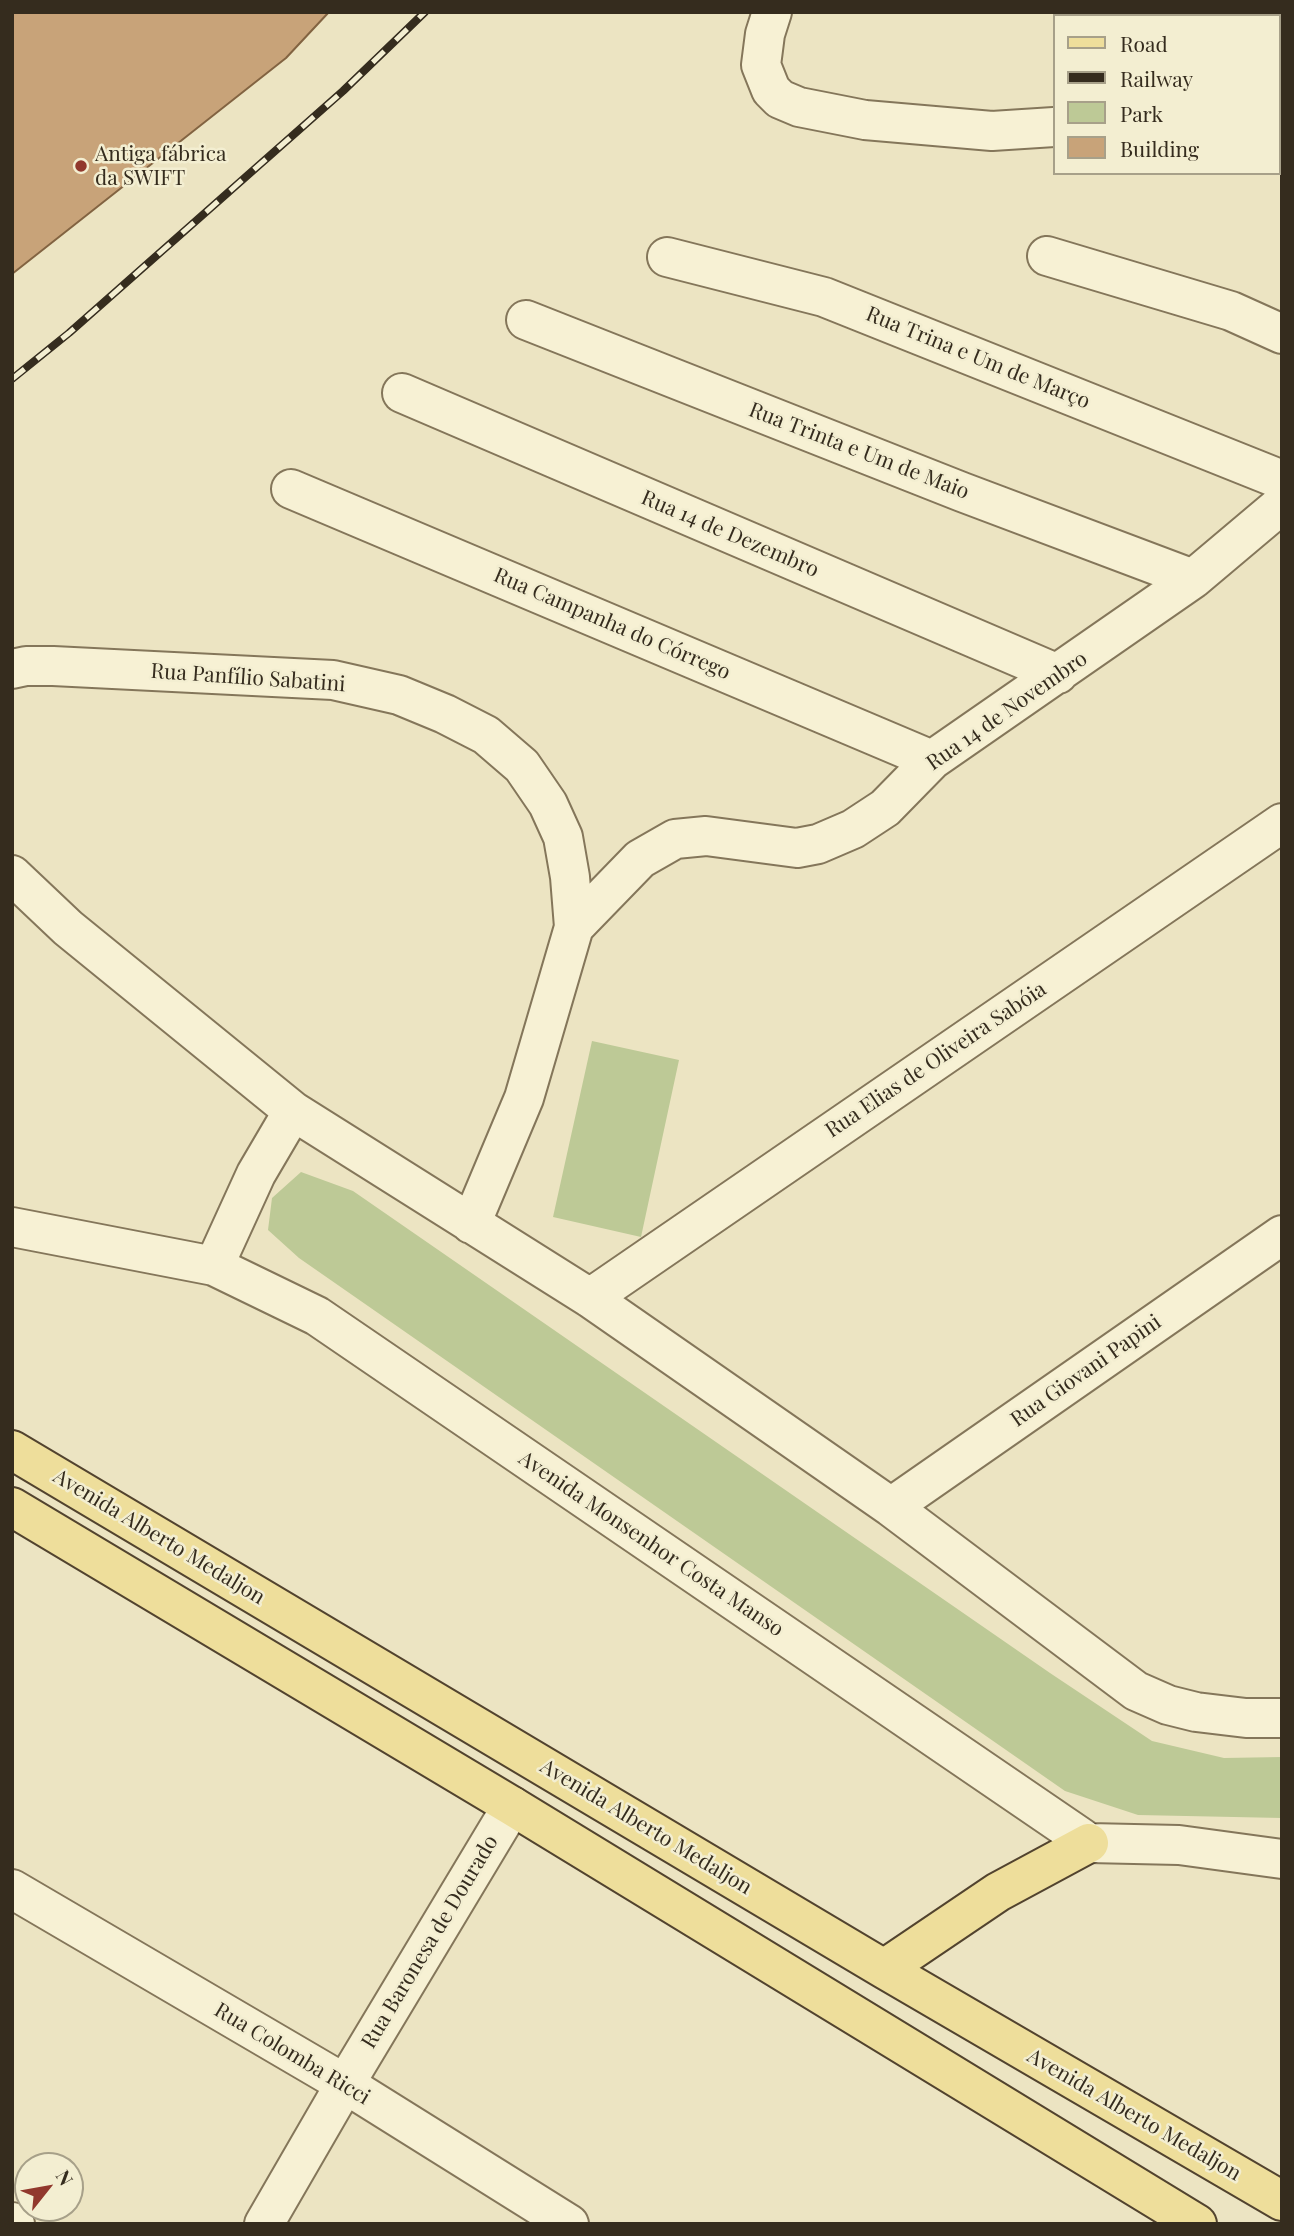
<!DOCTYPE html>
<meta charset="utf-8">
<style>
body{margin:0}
#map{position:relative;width:1294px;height:2236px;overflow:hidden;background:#ece4c2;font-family:"Playfair Display",serif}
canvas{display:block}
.frame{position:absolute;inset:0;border:14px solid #352c1e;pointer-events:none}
.legend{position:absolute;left:1053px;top:14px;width:228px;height:161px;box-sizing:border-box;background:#f3eed1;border:2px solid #a7a089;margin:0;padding:9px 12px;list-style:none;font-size:21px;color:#352c1e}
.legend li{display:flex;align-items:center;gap:14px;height:35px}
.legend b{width:35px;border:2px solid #a7a089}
.north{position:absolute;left:14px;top:2152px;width:70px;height:70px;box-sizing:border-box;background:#f3eed1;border:2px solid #a7a089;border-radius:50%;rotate:59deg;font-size:19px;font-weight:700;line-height:28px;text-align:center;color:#352c1e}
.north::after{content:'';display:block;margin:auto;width:24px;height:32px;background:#91382d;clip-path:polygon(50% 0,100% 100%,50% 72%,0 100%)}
</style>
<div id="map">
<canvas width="1294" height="2236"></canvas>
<div class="frame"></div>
<ul class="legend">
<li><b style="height:9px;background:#eede9b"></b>Road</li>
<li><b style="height:9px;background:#352c1e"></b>Railway</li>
<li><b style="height:19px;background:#bdc996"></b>Park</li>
<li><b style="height:19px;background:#c8a379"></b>Building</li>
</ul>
<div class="north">N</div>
</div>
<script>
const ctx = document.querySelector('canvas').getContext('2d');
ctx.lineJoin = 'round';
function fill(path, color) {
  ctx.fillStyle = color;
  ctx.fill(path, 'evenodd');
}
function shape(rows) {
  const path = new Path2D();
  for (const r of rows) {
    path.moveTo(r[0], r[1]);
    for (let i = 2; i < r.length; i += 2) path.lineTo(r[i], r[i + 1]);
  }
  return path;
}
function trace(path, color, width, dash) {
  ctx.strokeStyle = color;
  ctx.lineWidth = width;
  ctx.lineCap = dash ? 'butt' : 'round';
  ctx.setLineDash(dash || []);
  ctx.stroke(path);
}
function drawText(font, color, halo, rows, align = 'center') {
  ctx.font = font + ' "Playfair Display",serif';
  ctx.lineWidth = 5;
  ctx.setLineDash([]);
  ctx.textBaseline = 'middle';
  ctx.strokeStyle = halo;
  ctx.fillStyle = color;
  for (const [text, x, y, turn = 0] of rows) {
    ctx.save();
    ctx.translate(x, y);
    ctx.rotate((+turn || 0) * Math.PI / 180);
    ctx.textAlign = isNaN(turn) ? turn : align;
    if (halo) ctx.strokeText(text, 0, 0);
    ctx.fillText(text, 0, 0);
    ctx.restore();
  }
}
const green = shape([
 [592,1041,679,1060,641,1237,553,1217],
 [301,1172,353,1191,1050,1673,1152,1741,1224,1758,1282,1757,1282,1818,1138,1815,1065,1791,299,1258,268,1230,272,1198]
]);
const building = shape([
 [12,12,329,12,286,58,12,274,12,12]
]);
const minor = shape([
 [772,12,765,34,761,65,771,90,780,99,799,107,865,120,992,131,1054,127],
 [1142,16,1144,12],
 [1278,79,1282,79],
 [1047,256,1231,311,1282,334],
 [667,257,824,297,1282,480],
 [526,320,962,492,1193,579],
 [402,393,1058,674],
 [291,489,932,760],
 [12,669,26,666,53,666,333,680,399,695,445,714,486,735,522,766,548,804,563,837,570,877,574,927,524,1098,471,1224],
 [12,875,68,928,293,1111,590,1298,891,1507,1136,1691,1168,1705,1196,1712,1246,1718,1282,1718],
 [574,927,640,859,675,839,706,836,797,848,818,844,853,829,885,808,932,760,1193,579,1282,504],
 [12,1227,214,1266,317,1316,1089,1843,1179,1845,1282,1859],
 [214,1266,256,1174,293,1111],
 [590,1298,1282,823],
 [891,1507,1282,1235],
 [12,1889,345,2084,569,2224],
 [12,2222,15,2224],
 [264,2224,345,2084,512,1806]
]);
const major = shape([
 [12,1450,884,1969,1282,2201],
 [12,1507,512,1806,1197,2224],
 [884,1969,998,1892,1089,1843]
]);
const rail = shape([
 [12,379,69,333,343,91,425,12]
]);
const markers = [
 [81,166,7,"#91382d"]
];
const poiNames = [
 ["Antiga fábrica",95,154],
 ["da SWIFT",95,178]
];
const streetNames = [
 ["Rua Trina e Um de Março",978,358,22],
 ["Rua Trinta e Um de Maio",859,451,21],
 ["Rua 14 de Dezembro",730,534,23],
 ["Rua Campanha do Córrego",612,624,23],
 ["Rua Panfílio Sabatini",248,678,4],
 ["Rua 14 de Novembro",1007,711,-35],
 ["Rua Elias de Oliveira Sabóia",936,1060,-34],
 ["Rua Giovani Papini",1086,1371,-35],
 ["Avenida Alberto Medaljon",159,1537,31],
 ["Avenida Monsenhor Costa Manso",651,1544,34],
 ["Avenida Alberto Medaljon",646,1827,31],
 ["Rua Baronesa de Dourado",430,1942,-59],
 ["Rua Colomba Ricci",292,2054,31],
 ["Avenida Alberto Medaljon",1134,2115,30]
];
fill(green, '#bdc996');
fill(building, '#c8a379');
trace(building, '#826341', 2);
trace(minor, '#84765a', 42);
trace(major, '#52432e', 42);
trace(minor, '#f7f1d4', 38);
trace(major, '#eede9b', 38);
trace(rail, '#352c1e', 8);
trace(rail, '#f3eed1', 5, [16]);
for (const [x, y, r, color] of markers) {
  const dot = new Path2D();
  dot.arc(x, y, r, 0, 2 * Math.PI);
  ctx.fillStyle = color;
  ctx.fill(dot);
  trace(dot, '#f3eed1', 2.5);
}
drawText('21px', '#352c1e', '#f3eed1', poiNames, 'left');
drawText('21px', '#352c1e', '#f3eed1', streetNames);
</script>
